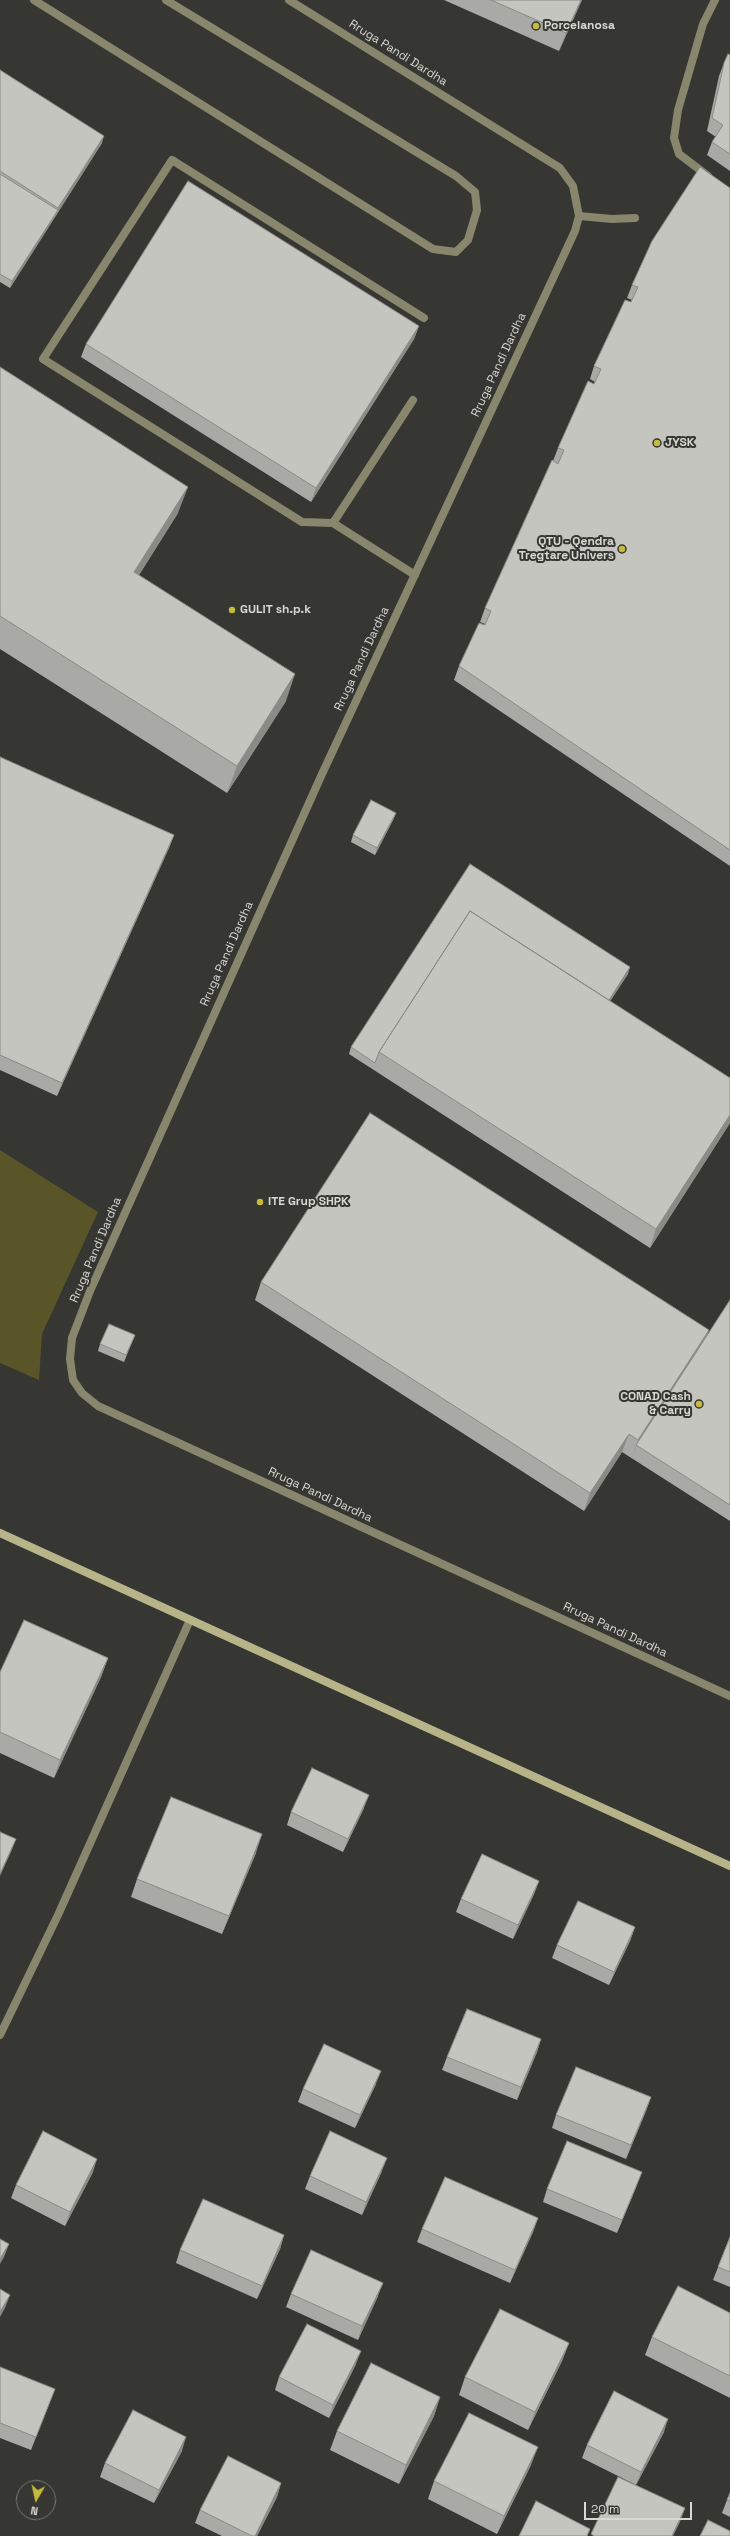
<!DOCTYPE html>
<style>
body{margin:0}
#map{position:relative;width:730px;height:2536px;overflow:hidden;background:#363632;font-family:"Space Grotesk",sans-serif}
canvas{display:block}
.north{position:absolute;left:16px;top:2480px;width:40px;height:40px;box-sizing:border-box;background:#363632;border:1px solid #777773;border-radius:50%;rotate:189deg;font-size:11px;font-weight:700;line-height:16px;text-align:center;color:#d8d8d5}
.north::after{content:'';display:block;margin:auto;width:14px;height:18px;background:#c6bb3c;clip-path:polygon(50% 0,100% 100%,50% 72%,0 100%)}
.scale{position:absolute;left:584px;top:2502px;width:108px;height:18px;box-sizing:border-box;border:2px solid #d8d8d5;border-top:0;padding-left:5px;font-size:12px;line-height:14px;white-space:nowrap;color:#d8d8d5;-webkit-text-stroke:3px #363632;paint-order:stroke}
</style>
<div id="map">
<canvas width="730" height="2536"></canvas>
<div class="north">N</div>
<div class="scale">20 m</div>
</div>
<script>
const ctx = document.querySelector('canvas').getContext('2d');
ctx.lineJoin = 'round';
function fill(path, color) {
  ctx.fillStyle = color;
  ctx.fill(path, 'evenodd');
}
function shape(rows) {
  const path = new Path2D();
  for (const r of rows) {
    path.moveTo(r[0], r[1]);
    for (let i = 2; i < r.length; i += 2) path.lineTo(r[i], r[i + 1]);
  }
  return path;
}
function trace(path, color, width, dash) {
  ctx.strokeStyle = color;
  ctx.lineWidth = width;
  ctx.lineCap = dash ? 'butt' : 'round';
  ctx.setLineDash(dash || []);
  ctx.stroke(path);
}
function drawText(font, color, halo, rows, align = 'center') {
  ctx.font = font + ' "Space Grotesk",sans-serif';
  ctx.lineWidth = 4;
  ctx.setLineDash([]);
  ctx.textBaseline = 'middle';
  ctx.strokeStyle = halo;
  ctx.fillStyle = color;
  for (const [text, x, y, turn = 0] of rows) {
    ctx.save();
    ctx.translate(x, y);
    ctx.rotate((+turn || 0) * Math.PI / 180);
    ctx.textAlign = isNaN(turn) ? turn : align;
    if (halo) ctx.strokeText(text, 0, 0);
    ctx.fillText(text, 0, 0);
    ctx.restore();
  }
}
const green = shape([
 [0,1150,98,1212,42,1334,39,1380,0,1363]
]);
const lane = shape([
 [34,0,433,249,456,252,468,240,477,210,475,192,456,176,166,0],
 [708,176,679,154,674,138,678,110,703,24,715,0],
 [579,216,612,219,635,218],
 [413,400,333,523,415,575],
 [333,523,302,522,43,359,172,160,424,318],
 [0,2035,58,1915,190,1620]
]);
const street = shape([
 [289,0,560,168,573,186,579,216,575,231,322,774,90,1291,72,1338,70,1359,73,1380,82,1393,98,1406,730,1696]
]);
const secondary = shape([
 [0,1533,730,1866]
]);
const wall = shape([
 [444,0,582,0,559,51],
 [730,55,730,171,707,155,712,142,716,137,707,131,719,76,724,63],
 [0,70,102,143,10,288,0,282],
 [730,188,730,866,454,680,459,666,485,624,480,622,485,608,553,461,558,448,595,382,590,379,594,366,631,302,632,300,627,298,632,285],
 [419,326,414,339,311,502,81,357,86,344],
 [0,367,178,513,139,575,286,701,227,793,0,649],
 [0,757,174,835,169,848,57,1096,0,1070],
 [396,813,393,820,375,855,351,842,353,835],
 [628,974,610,1001,730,1078,730,1123,650,1248,349,1054,351,1047],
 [261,1282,708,1335,730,1300,730,1521,622,1452,584,1511,255,1300],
 [135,1335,124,1362,98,1351,100,1344],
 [108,1658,101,1677,54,1778,0,1753,0,1672],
 [364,1808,343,1852,287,1825,291,1812],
 [256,1853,222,1934,131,1897,137,1879],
 [539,1881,534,1894,513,1939,456,1912,461,1899],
 [635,1927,630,1941,609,1985,552,1958,557,1945],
 [541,2039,537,2052,517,2100,442,2070,447,2057],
 [376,2084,355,2128,298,2102,303,2089],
 [651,2097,646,2111,626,2159,552,2128,556,2115],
 [382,2171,362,2215,305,2189,310,2176],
 [93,2172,65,2226,11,2198,16,2185],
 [637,2185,617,2233,543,2202,547,2189],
 [538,2218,533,2232,510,2283,417,2242,422,2229],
 [284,2235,280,2249,257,2299,176,2263,180,2250],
 [730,2237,730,2287,713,2280],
 [291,2294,378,2296,358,2340,286,2307],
 [730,2313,730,2398,645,2355,652,2337],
 [569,2343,562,2361,528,2430,459,2395,465,2377],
 [356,2364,329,2418,275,2390,279,2377],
 [0,2367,55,2389,31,2450,0,2438],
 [440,2397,434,2416,399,2484,330,2450,337,2431],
 [664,2432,636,2485,582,2458,587,2445],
 [182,2451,154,2503,100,2477,105,2463],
 [531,2465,497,2534,428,2499,434,2481],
 [281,2483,277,2497,257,2536,222,2536,195,2523,200,2510],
 [730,2493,730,2517,722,2513,727,2500]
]);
const shadedWall = shape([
 [581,0,582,0,559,51,566,33],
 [104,136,102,143,10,288,12,281],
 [419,326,414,339,311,502,316,488],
 [188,487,178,513,124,599,134,572],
 [295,674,286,701,227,793,237,766],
 [396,813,393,820,375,855,377,848],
 [174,835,169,848,57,1096,62,1083],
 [630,967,628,974,600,1017,602,1010],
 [730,1115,730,1123,650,1248,656,1229],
 [709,1330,703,1349,636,1445,632,1459,638,1440],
 [629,1434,622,1452,584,1511,590,1493],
 [108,1658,101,1677,54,1778,60,1760],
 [369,1795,364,1808,343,1852,348,1839],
 [262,1834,256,1853,222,1934,229,1916],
 [16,1839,11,1852,0,1876,0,1874],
 [539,1881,534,1894,513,1939,518,1925],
 [635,1927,630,1941,609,1985,614,1972],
 [541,2039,537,2052,517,2100,521,2087],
 [381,2071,376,2084,355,2128,360,2115],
 [651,2097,646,2111,626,2159,631,2145],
 [387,2158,382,2171,362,2215,366,2202],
 [97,2159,93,2172,65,2226,70,2212],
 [642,2172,637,2185,617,2233,622,2220],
 [538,2218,533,2232,510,2283,515,2270],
 [284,2235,280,2249,257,2299,262,2286],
 [9,2244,4,2257,0,2264,0,2259],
 [383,2283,378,2296,358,2340,362,2326],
 [10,2295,5,2308,0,2317,0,2312],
 [569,2343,562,2361,528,2430,535,2412],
 [361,2351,356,2364,329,2418,333,2405],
 [440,2397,434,2416,399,2484,406,2465],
 [668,2419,664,2432,636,2485,641,2472],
 [186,2437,182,2451,154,2503,159,2490],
 [538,2447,531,2465,497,2534,504,2516],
 [281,2483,277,2497,257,2536,255,2536],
 [685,2508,680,2522,673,2536,672,2536]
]);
const building = shape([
 [491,0,581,0,566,33,491,0],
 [728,54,730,55,730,154,712,142,723,125,712,118,724,63,728,54],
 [0,70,104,136,58,208,0,171,0,70],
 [700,167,730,188,730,850,459,666,479,623,485,625,491,611,485,608,552,460,558,464,564,450,558,448,588,381,594,384,601,369,594,366,625,300,631,302,638,287,632,285,652,241,700,167],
 [0,174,58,210,12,281,0,274,0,174],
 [188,181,419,326,316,488,86,344,188,181],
 [0,367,188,487,134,572,295,674,237,766,0,616,0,367],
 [0,757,174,835,62,1083,0,1055,0,757],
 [371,800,396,813,377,848,353,835,371,800],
 [470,864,630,967,609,1000,470,911,379,1052,375,1063,351,1047,470,864],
 [470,911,730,1078,730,1115,656,1229,379,1052,470,911],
 [370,1113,709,1330,638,1440,629,1434,590,1493,261,1282,370,1113],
 [730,1300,730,1505,636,1445,730,1300],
 [109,1324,135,1335,126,1355,100,1344,109,1324],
 [24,1620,108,1658,60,1760,0,1732,0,1672,24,1620],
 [312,1768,369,1795,348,1839,291,1812,312,1768],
 [171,1797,262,1834,229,1916,137,1879,171,1797],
 [0,1832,16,1839,0,1874,0,1832],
 [482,1854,539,1881,518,1925,461,1899,482,1854],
 [578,1901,635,1927,614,1972,557,1945,578,1901],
 [467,2009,541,2039,521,2087,447,2057,467,2009],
 [324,2044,381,2071,360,2115,303,2089,324,2044],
 [576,2067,651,2097,631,2145,556,2115,576,2067],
 [43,2131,97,2159,70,2212,16,2185,43,2131],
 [330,2131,387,2158,366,2202,310,2176,330,2131],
 [567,2141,642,2172,622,2220,547,2189,567,2141],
 [445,2177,538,2218,515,2270,422,2229,445,2177],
 [203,2199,284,2235,262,2286,180,2250,203,2199],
 [730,2237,730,2272,718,2267,730,2237],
 [0,2239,9,2244,0,2259,0,2239],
 [311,2250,383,2283,362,2326,291,2294,311,2250],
 [678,2286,730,2313,730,2376,652,2337,678,2286],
 [0,2289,10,2295,0,2312,0,2289],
 [500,2309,569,2343,535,2412,465,2377,500,2309],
 [307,2324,361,2351,333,2405,279,2377,307,2324],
 [371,2363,440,2397,406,2465,337,2431,371,2363],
 [0,2367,55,2389,36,2437,0,2423,0,2367],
 [614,2391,668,2419,641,2472,587,2445,614,2391],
 [133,2410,186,2437,159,2490,105,2463,133,2410],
 [469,2413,538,2447,504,2516,434,2481,469,2413],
 [228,2456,281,2483,255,2536,252,2536,200,2510,228,2456],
 [618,2477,685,2508,672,2536,594,2536,591,2534,618,2477],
 [730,2493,730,2501,727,2500,730,2493],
 [536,2501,590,2529,587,2536,519,2536,536,2501],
 [708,2520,730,2531,730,2536,700,2536,708,2520]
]);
const markers = [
 [536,26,4,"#c6bb3c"],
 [657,443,4,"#c6bb3c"],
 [622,549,4,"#c6bb3c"],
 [232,610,4,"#c6bb3c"],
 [260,1202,4,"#c6bb3c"],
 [699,1404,4,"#c6bb3c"]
];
const poiNames = [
 ["Porcelanosa",544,26],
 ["JYSK",665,443],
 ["QTU - Qendra",614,542,"right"],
 ["Tregtare Univers",614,556,"right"],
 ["GULIT sh.p.k",240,610],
 ["ITE Grup SHPK",268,1202],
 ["CONAD Cash",691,1397,"right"],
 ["& Carry",691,1411,"right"]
];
const streetNames = [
 ["Rruga Pandi Dardha",398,53,32],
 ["Rruga Pandi Dardha",499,365,-65],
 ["Rruga Pandi Dardha",362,659,-65],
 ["Rruga Pandi Dardha",227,954,-66],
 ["Rruga Pandi Dardha",96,1250,-67],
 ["Rruga Pandi Dardha",320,1495,25],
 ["Rruga Pandi Dardha",615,1630,25]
];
fill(green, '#595528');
trace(lane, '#88866c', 8);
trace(street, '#88866c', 8);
trace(secondary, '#b7b489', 8);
fill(wall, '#a9a9a5');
fill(shadedWall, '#8a8a86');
fill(building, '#c5c5c0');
trace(building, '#8a8a86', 1);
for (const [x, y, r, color] of markers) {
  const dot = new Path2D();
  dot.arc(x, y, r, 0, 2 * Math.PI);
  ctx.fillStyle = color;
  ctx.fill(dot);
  trace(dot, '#363632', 1.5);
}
drawText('bold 12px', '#d8d8d5', '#363632', poiNames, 'left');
drawText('12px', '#d8d8d5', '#363632', streetNames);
</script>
